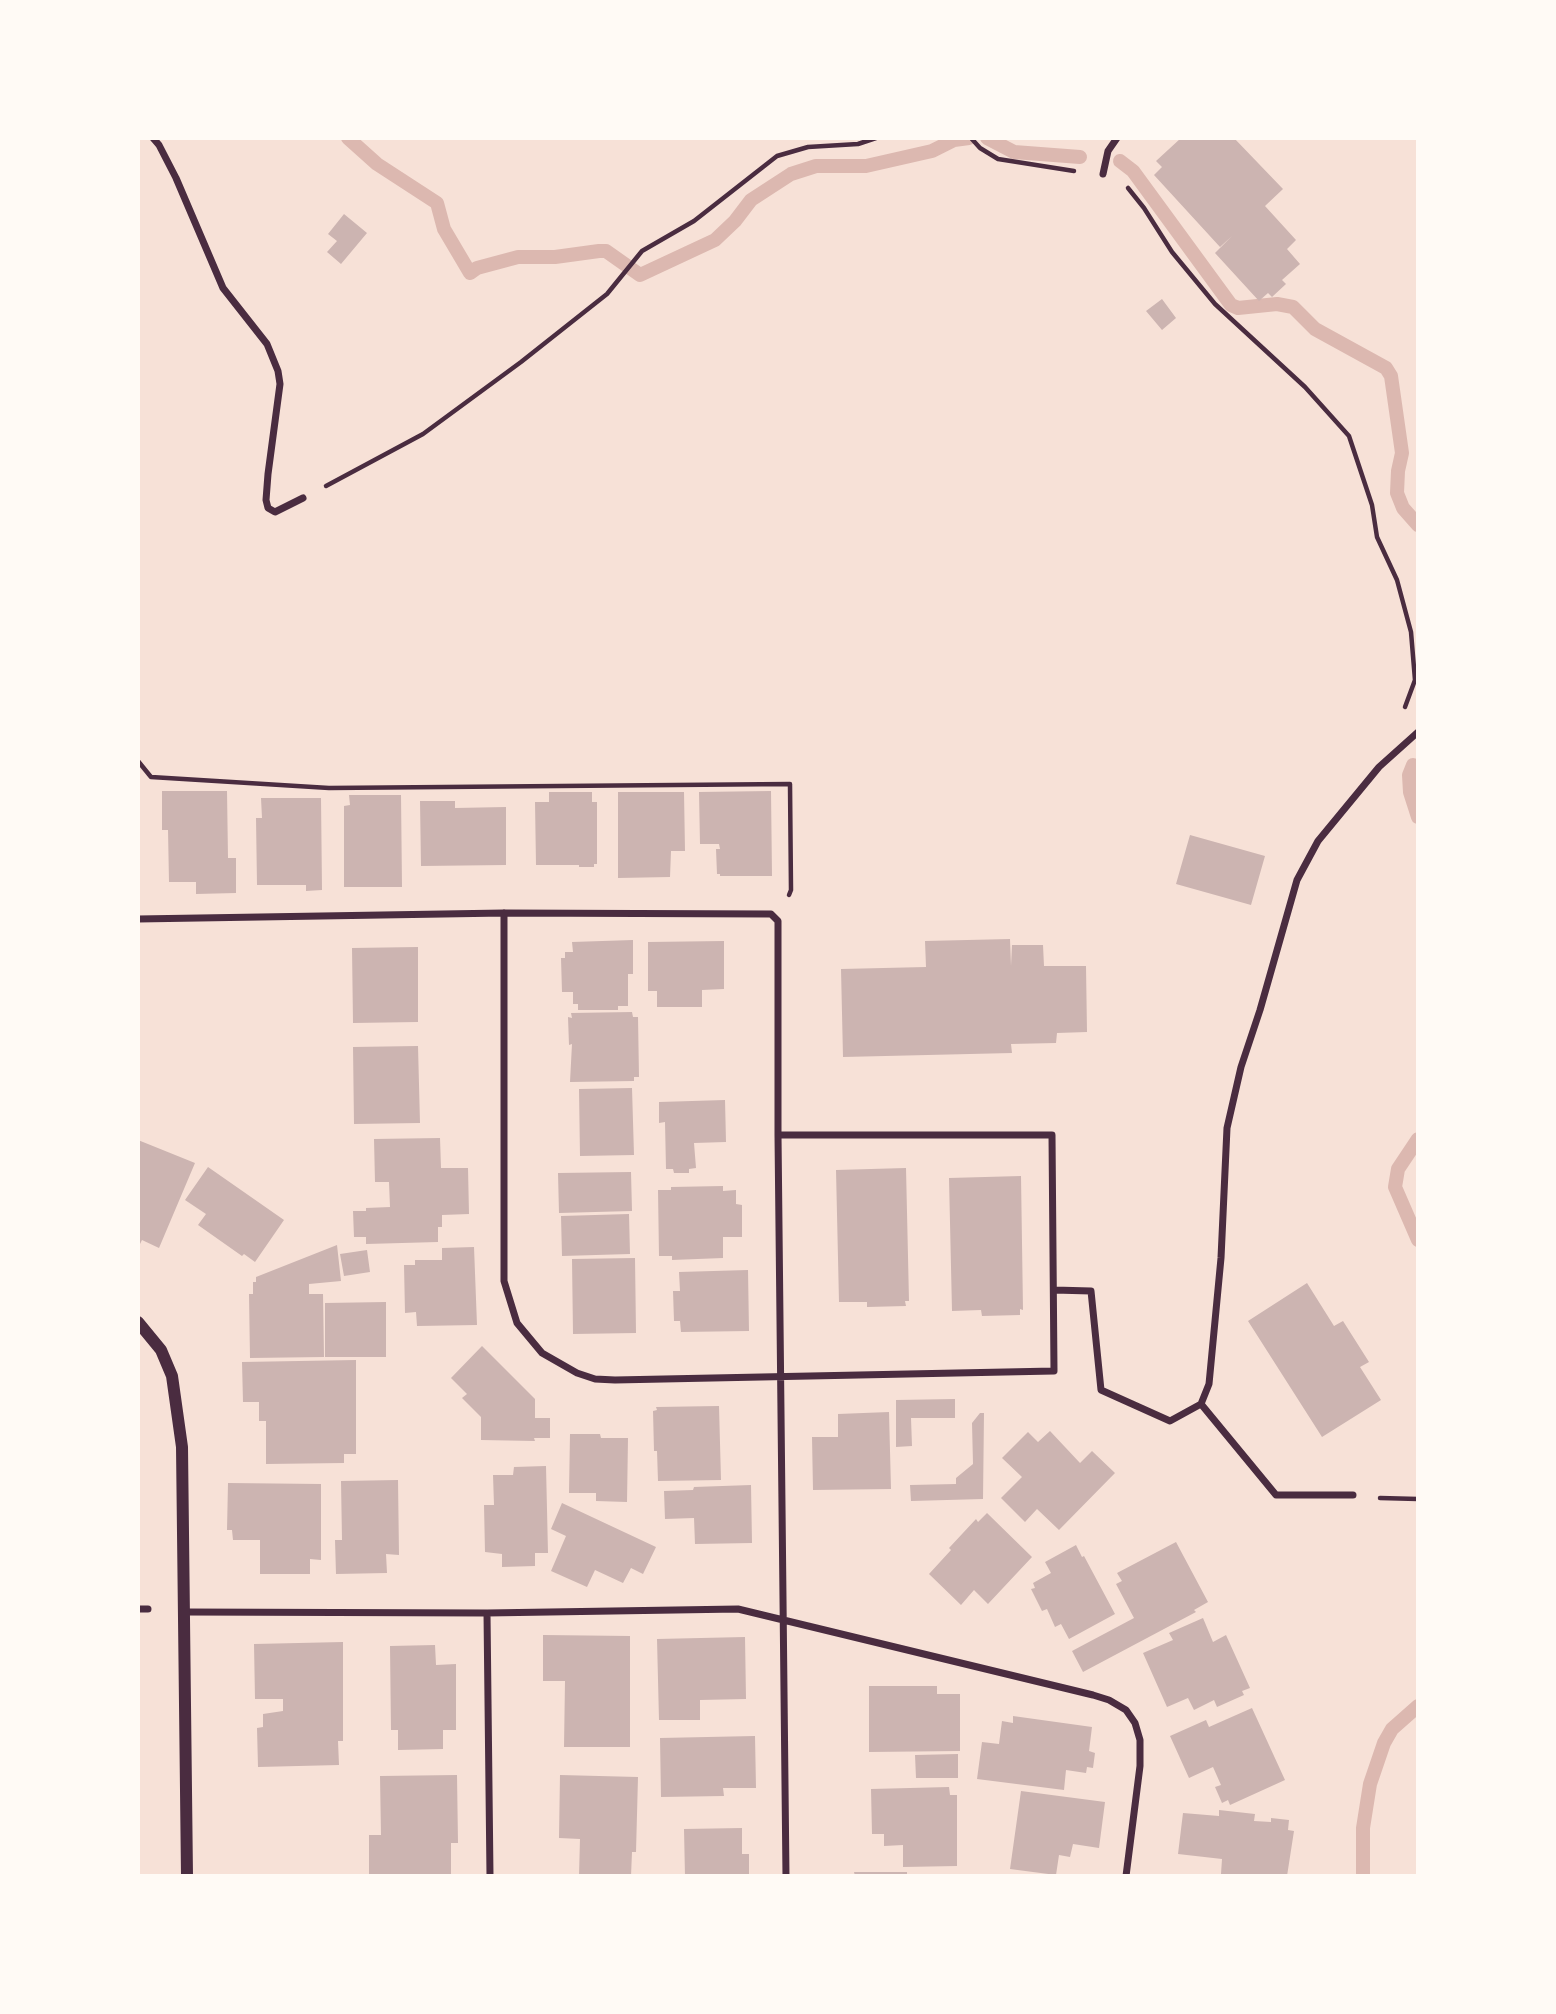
<!DOCTYPE html>
<style>
body{margin:0}
#map{position:relative;width:1556px;height:2014px;overflow:hidden;background:#f7e1d7;font-family:"Source Sans 3",sans-serif}
canvas{display:block}
.frame{position:absolute;inset:0;border:140px solid #fffaf5;pointer-events:none}
</style>
<div id="map">
<canvas width="1556" height="2014"></canvas>
<div class="frame"></div>
</div>
<script>
const ctx = document.querySelector('canvas').getContext('2d');
ctx.lineJoin = 'round';
function shape(rows) {
  const path = new Path2D();
  for (const r of rows) {
    path.moveTo(r[0], r[1]);
    for (let i = 2; i < r.length; i += 2) path.lineTo(r[i], r[i + 1]);
  }
  return path;
}
function trace(path, color, width, dash) {
  ctx.strokeStyle = color;
  ctx.lineWidth = width;
  ctx.lineCap = dash ? 'butt' : 'round';
  ctx.setLineDash(dash || []);
  ctx.stroke(path);
}
function fill(path, color) {
  ctx.fillStyle = color;
  ctx.fill(path, 'evenodd');
}
const stream = shape([
 [348,138,377,164,437,203,444,229,470,273,477,268,518,257,555,257,599,251,606,251,640,275,715,240,735,221,751,200,791,174,816,166,866,166,932,151,954,140,969,138],
 [987,138,1014,152,1080,157],
 [1120,161,1133,171,1231,305,1238,308,1277,304,1293,307,1315,329,1386,368,1391,376,1402,453,1398,471,1397,493,1403,508,1418,525],
 [1413,765,1409,775,1410,792,1418,817],
 [1418,1139,1398,1169,1395,1187,1418,1240],
 [1363,1876,1363,1828,1370,1784,1384,1743,1392,1729,1418,1706]
]);
const building = shape([
 [1181,138,1234,138,1283,189,1265,206,1296,240,1287,249,1300,264,1282,280,1286,284,1272,297,1268,293,1259,301,1215,253,1232,236,1220,247,1154,175,1162,167,1156,161],
 [344,214,367,233,341,264,327,252,337,241,328,234],
 [1162,299,1176,318,1162,330,1146,311],
 [162,791,227,791,228,858,236,858,236,893,196,894,196,882,169,882,168,830,162,830],
 [771,791,772,876,720,876,720,874,717,874,716,849,720,849,719,844,700,844,699,792],
 [549,792,592,792,592,802,597,802,597,864,594,864,594,867,579,867,579,865,536,865,535,802,549,802],
 [618,792,684,792,685,851,671,851,670,877,618,878],
 [349,795,401,795,402,887,344,887,344,806,350,805],
 [261,798,321,798,322,890,306,891,306,885,257,885,256,818,262,818],
 [420,801,455,801,455,808,506,807,506,865,421,866],
 [1190,835,1265,856,1251,905,1176,884],
 [1010,939,1011,966,1012,945,1043,945,1044,966,1086,966,1087,1032,1057,1033,1056,1043,1011,1044,1012,1053,843,1057,841,969,926,967,925,941],
 [633,940,633,974,628,974,628,1006,618,1006,618,1010,578,1010,578,1004,573,1004,573,992,562,992,561,958,565,958,565,952,573,952,572,942],
 [724,941,724,989,702,990,702,1007,657,1007,657,991,648,991,648,942],
 [418,947,418,1022,353,1023,352,948],
 [632,1012,633,1017,638,1017,639,1077,634,1077,634,1081,570,1082,572,1044,569,1045,568,1017,572,1018,571,1013],
 [418,1046,420,1123,354,1124,353,1047],
 [632,1088,634,1155,580,1156,579,1089],
 [725,1100,726,1142,694,1143,696,1168,689,1169,689,1173,674,1173,673,1169,666,1169,665,1122,659,1123,659,1102],
 [440,1138,441,1168,468,1168,469,1214,442,1215,442,1227,438,1227,438,1242,366,1244,366,1237,354,1237,353,1211,366,1211,366,1208,390,1207,389,1182,375,1182,374,1139],
 [138,1140,195,1163,159,1248,142,1240,138,1248],
 [208,1167,284,1220,255,1262,244,1254,242,1256,198,1225,206,1214,185,1200],
 [906,1168,909,1301,905,1301,906,1306,867,1307,867,1302,839,1302,836,1170],
 [631,1172,632,1211,559,1213,558,1173],
 [1021,1176,1023,1310,1020,1309,1020,1315,982,1316,981,1310,952,1311,949,1178],
 [723,1186,723,1191,736,1190,736,1204,742,1205,742,1237,723,1237,723,1258,672,1260,672,1256,659,1256,658,1190,671,1190,671,1187],
 [629,1214,630,1254,562,1256,561,1216],
 [337,1245,341,1281,309,1284,309,1294,323,1294,324,1357,250,1358,249,1294,253,1294,253,1282,256,1282,256,1277],
 [474,1247,477,1325,417,1326,416,1312,405,1313,404,1265,415,1265,415,1260,442,1260,442,1248],
 [367,1250,370,1272,344,1276,340,1254],
 [635,1258,636,1333,573,1334,572,1259],
 [748,1270,749,1331,681,1332,680,1321,674,1321,673,1291,680,1291,679,1272],
 [1307,1283,1334,1326,1343,1321,1369,1362,1360,1367,1381,1400,1322,1437,1248,1321],
 [386,1302,386,1357,325,1357,325,1303],
 [482,1346,535,1399,535,1418,550,1418,550,1438,534,1438,535,1441,481,1440,481,1417,462,1398,467,1394,451,1378],
 [356,1360,356,1454,344,1454,344,1463,266,1464,266,1421,259,1421,259,1402,243,1402,242,1362],
 [955,1399,955,1418,911,1418,912,1446,896,1447,896,1400],
 [719,1406,721,1480,658,1481,657,1451,654,1451,653,1411,657,1410,656,1407],
 [889,1412,891,1489,813,1490,812,1437,838,1437,838,1414],
 [980,1413,984,1413,983,1499,911,1501,910,1485,956,1484,956,1478,973,1464,972,1423],
 [1050,1431,1080,1463,1092,1451,1115,1473,1059,1530,1037,1509,1025,1522,1001,1498,1022,1477,1002,1458,1028,1432,1038,1442],
 [570,1434,600,1434,601,1438,628,1438,627,1502,596,1501,596,1493,569,1493],
 [546,1466,548,1553,535,1553,535,1566,502,1567,502,1554,485,1552,484,1505,494,1505,493,1475,513,1475,514,1467],
 [398,1480,399,1555,386,1554,387,1573,336,1574,335,1540,342,1540,341,1481],
 [228,1483,321,1484,321,1560,310,1559,310,1574,260,1574,260,1540,233,1540,232,1530,227,1530],
 [751,1485,752,1543,695,1544,694,1518,665,1519,664,1491,693,1490,694,1487],
 [562,1503,656,1547,643,1574,631,1568,623,1583,595,1570,587,1587,551,1571,566,1536,551,1529],
 [987,1513,1032,1557,988,1604,974,1590,961,1605,929,1574,951,1550,949,1548,976,1519,978,1522],
 [1176,1542,1208,1602,1194,1610,1196,1612,1083,1672,1072,1651,1134,1618,1116,1584,1122,1581,1117,1573],
 [1076,1545,1082,1557,1084,1556,1115,1614,1069,1639,1061,1624,1055,1627,1047,1609,1042,1611,1031,1589,1035,1588,1033,1583,1051,1573,1045,1562],
 [1203,1618,1213,1642,1226,1635,1250,1688,1242,1691,1244,1695,1217,1707,1214,1700,1194,1710,1188,1698,1167,1707,1143,1653,1173,1640,1169,1633],
 [543,1635,630,1636,630,1747,564,1747,565,1681,543,1681],
 [745,1637,746,1699,700,1700,700,1720,659,1720,657,1639],
 [343,1642,343,1741,338,1741,339,1765,258,1767,257,1728,263,1727,263,1714,283,1711,283,1699,255,1699,254,1644],
 [435,1645,436,1665,456,1664,456,1730,443,1730,443,1749,398,1750,398,1730,391,1730,390,1646],
 [869,1686,937,1686,937,1694,960,1694,960,1751,869,1752],
 [1252,1708,1285,1780,1230,1805,1228,1800,1222,1803,1215,1787,1221,1785,1213,1767,1189,1778,1170,1736,1206,1720,1209,1727],
 [1013,1716,1092,1727,1089,1751,1095,1753,1093,1768,1087,1767,1086,1773,1066,1770,1064,1790,977,1779,982,1742,999,1744,1002,1721,1013,1723],
 [755,1736,756,1788,723,1788,724,1796,661,1797,660,1738],
 [958,1754,958,1778,916,1778,915,1755],
 [457,1775,458,1843,451,1843,451,1876,369,1876,369,1835,381,1835,380,1776],
 [560,1775,638,1777,636,1852,632,1852,631,1876,579,1876,580,1839,559,1838],
 [949,1787,950,1795,957,1795,957,1866,903,1867,903,1845,884,1846,884,1834,872,1834,871,1789],
 [1021,1791,1105,1802,1099,1848,1073,1844,1070,1857,1059,1855,1056,1875,1010,1869],
 [1219,1810,1255,1814,1254,1821,1271,1822,1271,1818,1289,1820,1288,1830,1294,1831,1287,1876,1221,1874,1222,1859,1178,1854,1183,1813,1219,1816],
 [742,1828,742,1854,749,1854,749,1876,685,1876,684,1829],
 [854,1872,907,1872,907,1876,855,1876]
]);
const path = shape([
 [971,138,980,148,998,159,1074,171],
 [1128,188,1144,208,1172,252,1215,304,1305,387,1349,436,1372,505,1377,537,1397,580,1411,632,1415,680,1405,707],
 [326,486,423,434,521,362,607,294,642,251,694,221,777,156,808,147,858,144,876,138],
 [138,761,151,777,329,788,790,784,791,890,789,895],
 [1380,1498,1418,1499]
]);
const minor = shape([
 [153,138,159,145,176,178,223,288,267,344,278,371,280,384,268,474,266,500,268,508,275,512,303,498],
 [1103,174,1108,151,1117,138],
 [504,913,504,1281,517,1323,542,1353,577,1373,595,1379,615,1380,1054,1371,1052,1135,778,1135],
 [138,919,504,913,771,914,778,921,778,1135,786,1876],
 [1054,1290,1091,1291,1101,1390,1170,1421,1201,1404,1209,1384,1221,1258,1227,1128,1241,1067,1260,1010,1297,880,1318,841,1379,767,1418,732],
 [1201,1404,1276,1495,1353,1495],
 [138,1609,148,1609],
 [184,1612,487,1613,738,1609,1093,1695,1109,1700,1126,1710,1135,1723,1140,1740,1140,1766,1126,1876],
 [487,1613,490,1876]
]);
const tertiary = shape([
 [138,1322,161,1350,172,1376,182,1447,187,1876]
]);
trace(stream, '#dcb8b0', 14);
fill(building, '#ccb4b1');
trace(path, '#4a2c40', 4.5);
trace(minor, '#4a2c40', 7);
trace(tertiary, '#4a2c40', 12);
</script>
